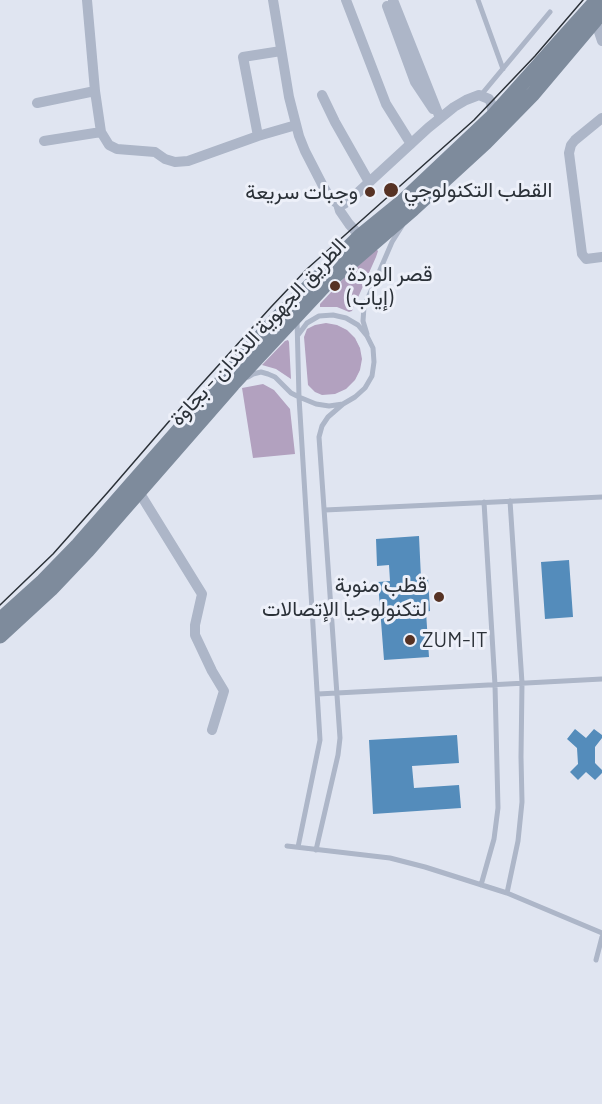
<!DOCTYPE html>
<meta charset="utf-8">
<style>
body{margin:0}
canvas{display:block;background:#e0e5f1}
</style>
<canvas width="602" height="1104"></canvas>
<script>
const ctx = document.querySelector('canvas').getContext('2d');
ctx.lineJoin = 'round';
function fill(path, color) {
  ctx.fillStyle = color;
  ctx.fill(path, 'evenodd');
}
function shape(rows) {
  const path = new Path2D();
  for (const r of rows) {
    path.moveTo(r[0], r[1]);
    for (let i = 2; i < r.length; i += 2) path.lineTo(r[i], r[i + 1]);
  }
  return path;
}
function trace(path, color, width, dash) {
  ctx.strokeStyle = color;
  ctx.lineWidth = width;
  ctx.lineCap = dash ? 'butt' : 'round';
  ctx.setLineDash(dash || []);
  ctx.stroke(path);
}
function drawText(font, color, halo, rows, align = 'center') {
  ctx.font = font + ' Barlow,Vazirmatn,sans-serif';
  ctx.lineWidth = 6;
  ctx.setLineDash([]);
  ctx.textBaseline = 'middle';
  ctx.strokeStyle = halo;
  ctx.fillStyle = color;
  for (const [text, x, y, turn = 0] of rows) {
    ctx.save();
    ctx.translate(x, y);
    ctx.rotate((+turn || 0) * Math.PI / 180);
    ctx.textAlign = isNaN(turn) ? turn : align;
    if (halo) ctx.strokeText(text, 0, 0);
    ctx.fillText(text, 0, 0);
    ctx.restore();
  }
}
const green = shape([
 [376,249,378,251,376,257,352,311,349,312,337,307,320,307,320,304,346,276],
 [326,323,337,325,347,330,355,338,360,348,362,359,360,370,355,380,346,389,335,394,322,395,315,392,308,385,304,337,307,329,315,325],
 [288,340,289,342,291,379,276,369,262,365,285,341],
 [263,384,274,390,290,409,295,454,253,458,242,388]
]);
const building = shape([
 [419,536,421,578,428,578,430,611,426,612,429,657,384,660,378,582,390,581,389,565,377,566,376,539],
 [569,560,573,617,545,619,541,562],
 [575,729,586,738,594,729,602,735,602,738,595,747,595,763,602,770,602,773,595,780,586,772,578,780,570,772,578,764,577,748,567,739],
 [457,735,459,763,412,766,414,788,459,785,461,808,373,814,369,740]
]);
const lane = shape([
 [478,0,503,69],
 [481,95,550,12],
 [297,320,299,397,320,740,298,847],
 [367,334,363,321,364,307,392,242,402,226],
 [248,377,253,374,261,372,268,374,275,377,291,393,299,397,316,404,329,406,343,404,355,397,365,388,372,376,374,362,373,348,367,336,358,325,346,318,333,315,319,316,307,323,298,335],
 [325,510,602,497],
 [318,694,602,679],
 [287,846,390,858,425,867,507,893,602,933],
 [316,850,338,755,340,738,319,437,322,426,328,417,343,404],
 [481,885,494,839,498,808,495,685,484,502],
 [507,893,518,841,522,802,521,757,522,683,510,501],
 [596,960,602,937]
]);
const street = shape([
 [87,0,95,91,101,132,109,145,117,149,155,152,165,159,175,162,188,161,258,136,296,125],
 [273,0,289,97,299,136,305,151,323,186,330,198,338,204,340,211,349,224,360,236],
 [346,0,386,104,411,144],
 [393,0,440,118],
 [387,6,415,82,433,109],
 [595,20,602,41],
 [322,95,335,122,369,182],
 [37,103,95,91],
 [602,118,575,140,571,145,569,153,582,254,586,259,602,257],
 [258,136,243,57,281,51],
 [44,141,101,132],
 [338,204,344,204,352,198,428,128,454,107,466,100,479,95,489,99,491,103,494,120],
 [139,492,202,594,195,625,195,635,212,671,224,691,212,730]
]);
const secondary = shape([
 [0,620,43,581,78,545,278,317,360,236,403,201,493,116,597,0],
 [0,636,51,589,88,550,233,384,327,283,413,209,485,143,533,94,602,12]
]);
const tram = shape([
 [0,605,53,554,108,492,197,389,271,307,308,268,474,120,535,56,583,0]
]);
const markers = [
 [391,190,8,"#563224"],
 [370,192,6,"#563224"],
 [335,286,6,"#563224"],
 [439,597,6,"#563224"],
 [410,640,6,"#563224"]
];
const poiNames = [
 ["القطب التكنولوجي",404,190],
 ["وجبات سريعة",358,192,"right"],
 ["قصر الوردة",347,274],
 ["(إياب)",347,298],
 ["قطب منوبة",427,585,"right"],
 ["لتكنولوجيا الإتصالات",427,609,"right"],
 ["ZUM-IT",422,640]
];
const streetNames = [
 ["الطريق الجهوية الدندان - بجاوة",258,332,-47]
];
fill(green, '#b2a1bf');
fill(building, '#548cbb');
trace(lane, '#adb6c8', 5);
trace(street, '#adb6c8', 10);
trace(secondary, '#7e8b9c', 15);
trace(tram, '#2b3138', 1.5);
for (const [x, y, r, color] of markers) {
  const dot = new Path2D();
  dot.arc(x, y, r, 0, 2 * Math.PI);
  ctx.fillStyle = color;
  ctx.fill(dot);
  trace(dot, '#edf0f9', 2);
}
drawText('21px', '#2b3138', '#edf0f9', poiNames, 'left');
drawText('21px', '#2b3138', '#edf0f9', streetNames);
</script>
